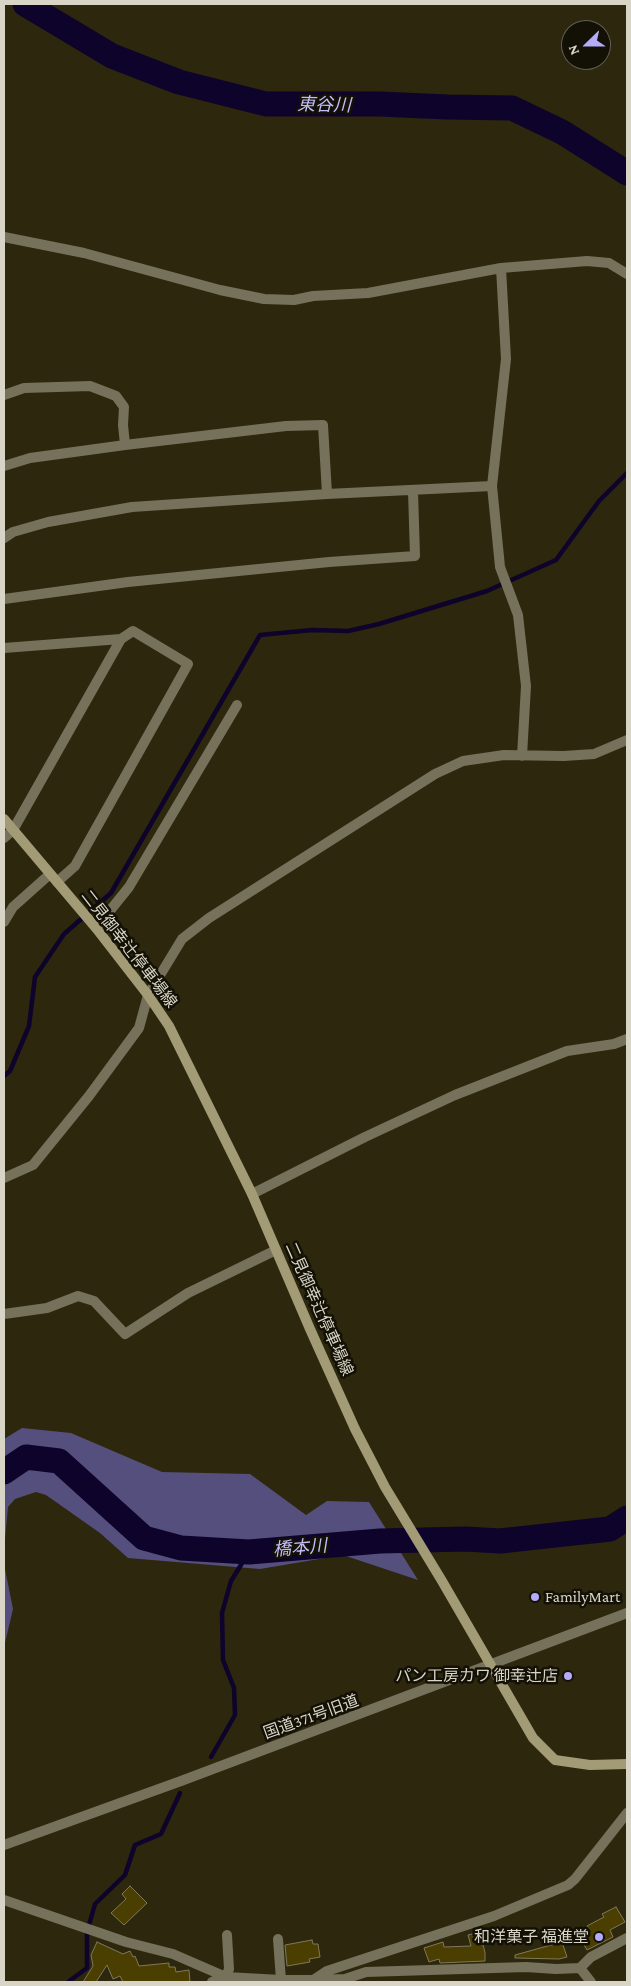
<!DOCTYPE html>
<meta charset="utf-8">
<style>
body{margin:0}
#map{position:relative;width:631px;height:1986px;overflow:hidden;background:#2d270d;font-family:"Crimson Pro",serif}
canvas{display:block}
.frame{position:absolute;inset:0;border:5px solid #d8d5c6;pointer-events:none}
.north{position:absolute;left:561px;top:20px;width:50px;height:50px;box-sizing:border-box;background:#131006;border:1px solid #625f53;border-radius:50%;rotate:248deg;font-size:14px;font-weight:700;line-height:20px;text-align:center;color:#d8d5c6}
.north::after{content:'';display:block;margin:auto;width:18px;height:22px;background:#b5acf9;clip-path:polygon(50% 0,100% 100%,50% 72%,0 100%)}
</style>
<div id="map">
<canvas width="631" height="1986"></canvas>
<div class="frame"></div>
<div class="north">N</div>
</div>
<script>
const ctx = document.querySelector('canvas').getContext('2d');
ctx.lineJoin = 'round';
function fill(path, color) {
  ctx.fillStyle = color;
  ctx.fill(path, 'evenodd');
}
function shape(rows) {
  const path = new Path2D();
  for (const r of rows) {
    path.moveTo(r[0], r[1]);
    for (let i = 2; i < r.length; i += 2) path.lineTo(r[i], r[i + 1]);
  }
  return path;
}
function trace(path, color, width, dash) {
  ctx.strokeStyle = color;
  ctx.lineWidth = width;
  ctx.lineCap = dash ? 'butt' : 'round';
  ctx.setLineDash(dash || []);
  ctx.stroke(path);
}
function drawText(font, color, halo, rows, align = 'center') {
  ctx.font = font + ' "Crimson Pro","Noto Sans JP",serif';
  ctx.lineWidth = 5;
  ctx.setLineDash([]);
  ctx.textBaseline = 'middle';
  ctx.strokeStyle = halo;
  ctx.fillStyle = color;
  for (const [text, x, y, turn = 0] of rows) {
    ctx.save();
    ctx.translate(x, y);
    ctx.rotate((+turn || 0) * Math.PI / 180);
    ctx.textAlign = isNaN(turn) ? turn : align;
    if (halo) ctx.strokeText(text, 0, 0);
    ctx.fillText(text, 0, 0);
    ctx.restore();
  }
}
const forest = shape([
 [22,1428,71,1433,162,1472,250,1474,306,1515,327,1501,369,1502,418,1580,343,1555,260,1569,128,1558,100,1533,46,1495,36,1492,15,1499,8,1507,4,1550,4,1439],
 [4,1564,13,1609,4,1647]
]);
const stream = shape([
 [4,1076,10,1071,29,1026,35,977,64,934,111,893,260,635,312,630,348,631,379,624,487,591,556,560,599,501,627,473],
 [211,1757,235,1715,234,1688,223,1660,222,1613,231,1581,249,1552],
 [68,1982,87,1968,87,1932,95,1904,125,1875,135,1845,161,1834,180,1793]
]);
const river = shape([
 [25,4,112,56,179,82,266,104,380,104,447,107,512,108,562,132,627,173],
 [4,1472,26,1457,59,1461,144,1538,181,1548,249,1552,380,1541,466,1539,500,1541,610,1529,627,1518]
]);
const building = shape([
 [130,1886,147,1903,124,1925,111,1913,126,1899,122,1894,130,1886],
 [616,1907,625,1922,610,1930,613,1937,587,1950,578,1935,589,1929,587,1926,604,1917,602,1914,616,1907],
 [480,1932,485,1953,485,1961,440,1963,439,1959,429,1962,424,1948,443,1942,444,1947,471,1946,468,1935,480,1932],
 [312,1940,313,1944,318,1944,320,1957,309,1959,310,1962,287,1966,285,1945,312,1940],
 [97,1942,123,1954,130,1951,133,1957,135,1956,139,1966,169,1963,169,1967,175,1967,176,1972,189,1970,190,1982,123,1982,120,1976,113,1979,107,1965,96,1982,83,1982,93,1966,91,1955,97,1942],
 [562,1942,567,1957,559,1959,515,1958,515,1955,562,1942]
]);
const minor = shape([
 [4,237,84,253,220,290,264,299,294,300,313,296,368,293,501,268,587,261,609,263,627,274],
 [501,268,506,359,492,486,500,567,518,615,526,686,522,756],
 [4,395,24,388,90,386,116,396,124,407,123,425,125,445],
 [4,466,30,458,125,445,286,426,323,425,327,494],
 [4,538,13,532,48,522,132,507,327,494,492,486],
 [4,599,128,582,329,562,415,556,413,491],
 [4,648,121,639,13,830,4,838],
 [57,882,75,866,188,664,133,631,121,639],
 [4,922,13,907,50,874],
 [96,928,129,887,237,705],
 [4,1178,33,1165,89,1096,139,1028,148,995,182,939,209,918,435,774,463,761,504,755,564,756,594,754,627,740],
 [252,1194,365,1137,455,1095,567,1051,614,1044,627,1039],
 [4,1314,47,1308,78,1296,94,1301,125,1334,188,1293,276,1250],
 [4,1900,126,1942,173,1954,226,1977,281,1980,314,1980,345,1979,366,1972,526,1967,556,1969,580,1968,591,1957,627,1938],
 [278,1939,281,1980],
 [580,1968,591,1982],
 [226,1977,229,1969,227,1935],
 [315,1979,327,1971,494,1916,568,1885,575,1879,627,1813],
 [212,1982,226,1977]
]);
const tertiary = shape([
 [4,1845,181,1781,627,1613]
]);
const secondary = shape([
 [4,819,96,928,148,995,169,1026,252,1194,310,1329,355,1429,385,1487,442,1581,533,1738,555,1760,590,1765,627,1764]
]);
const markers = [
 [535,1597,5,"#b5acf9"],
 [568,1676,5,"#b5acf9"],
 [599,1937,5,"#b5acf9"]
];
const streetNames = [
 ["二見御幸辻停車場線",129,949,52],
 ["二見御幸辻停車場線",319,1309,66],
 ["国道371号旧道",311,1717,-20]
];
const poiNames = [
 ["FamilyMart",545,1597,"left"],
 ["パン工房カワ 御幸辻店",558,1676],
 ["和洋菓子 福進堂",589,1937]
];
const waterNames = [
 ["東谷川",324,105,1],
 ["橋本川",300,1548,-5]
];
fill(forest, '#554f7e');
trace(stream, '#0e032b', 4.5);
trace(river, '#0e032b', 25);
fill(building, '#4a3f00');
trace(building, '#7f795d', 1);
trace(minor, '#76715a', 10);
trace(tertiary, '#76715a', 10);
trace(secondary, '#a29b76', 10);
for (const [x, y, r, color] of markers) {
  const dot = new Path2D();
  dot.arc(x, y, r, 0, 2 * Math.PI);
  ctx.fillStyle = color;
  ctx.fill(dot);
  trace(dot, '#131006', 2);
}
drawText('16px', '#d8d5c6', '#131006', streetNames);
drawText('16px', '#d8d5c6', '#131006', poiNames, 'right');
drawText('italic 18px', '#c3bdfa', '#131006', waterNames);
</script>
